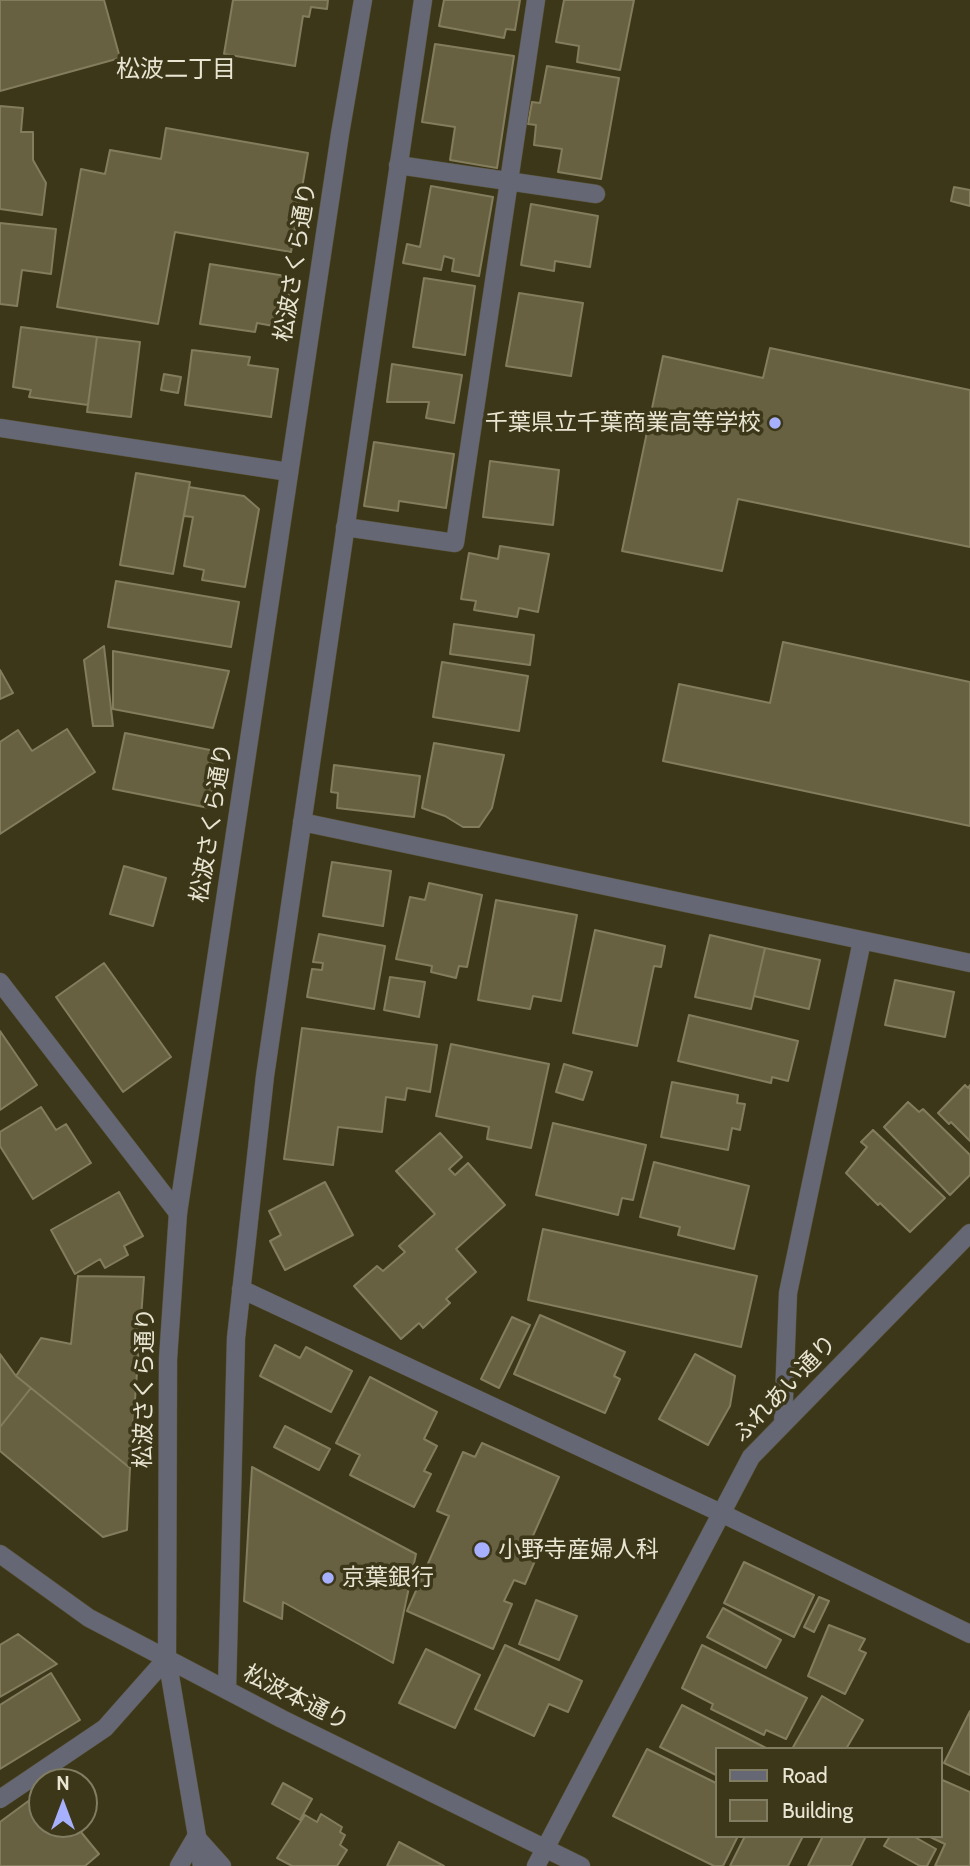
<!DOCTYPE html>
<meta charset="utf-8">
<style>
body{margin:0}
#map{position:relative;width:970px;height:1866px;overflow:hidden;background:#3d3719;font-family:Cabin,sans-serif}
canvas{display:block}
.legend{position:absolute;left:715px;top:1747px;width:228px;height:91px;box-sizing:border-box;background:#3d3719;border:2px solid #817d63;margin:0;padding:9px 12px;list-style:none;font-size:21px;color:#e8e5d3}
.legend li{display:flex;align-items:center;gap:14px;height:35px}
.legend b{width:35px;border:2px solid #817d63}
.north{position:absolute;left:28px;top:1768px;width:70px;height:70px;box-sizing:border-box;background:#3d3719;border:2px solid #817d63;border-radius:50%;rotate:0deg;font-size:19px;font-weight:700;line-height:28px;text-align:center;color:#e8e5d3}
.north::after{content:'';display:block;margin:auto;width:24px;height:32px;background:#a7b0fc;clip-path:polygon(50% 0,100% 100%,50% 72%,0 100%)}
</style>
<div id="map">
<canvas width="970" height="1866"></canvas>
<ul class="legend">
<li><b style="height:9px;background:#656775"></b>Road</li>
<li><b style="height:19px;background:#676142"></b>Building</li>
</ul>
<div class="north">N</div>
</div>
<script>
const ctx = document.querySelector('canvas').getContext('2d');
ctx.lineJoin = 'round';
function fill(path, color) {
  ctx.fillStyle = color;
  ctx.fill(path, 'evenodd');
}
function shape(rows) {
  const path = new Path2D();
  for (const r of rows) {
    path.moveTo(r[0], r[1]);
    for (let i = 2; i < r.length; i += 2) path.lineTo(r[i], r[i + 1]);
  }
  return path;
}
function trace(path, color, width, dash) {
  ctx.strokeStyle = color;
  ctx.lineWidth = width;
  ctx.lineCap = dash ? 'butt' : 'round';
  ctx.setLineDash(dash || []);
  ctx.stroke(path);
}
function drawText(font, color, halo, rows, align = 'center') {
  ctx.font = font + ' Cabin,"Noto Sans JP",sans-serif';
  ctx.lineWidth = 7;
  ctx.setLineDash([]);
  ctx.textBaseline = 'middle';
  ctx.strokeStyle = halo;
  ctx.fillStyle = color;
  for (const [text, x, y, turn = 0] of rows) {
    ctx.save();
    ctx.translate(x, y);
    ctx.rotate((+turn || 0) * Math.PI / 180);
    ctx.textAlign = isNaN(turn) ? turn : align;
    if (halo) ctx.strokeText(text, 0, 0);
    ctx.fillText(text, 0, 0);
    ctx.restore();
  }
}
const building = shape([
 [0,0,104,0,120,58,0,91,0,0],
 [233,0,328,0,327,9,311,7,309,17,303,16,295,66,224,54,233,0],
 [444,0,520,0,515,30,506,29,504,38,439,26,444,0],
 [564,0,634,0,620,70,577,62,579,46,556,42,564,0],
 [435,44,514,56,497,168,450,160,455,127,422,122,435,44],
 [547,66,619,78,601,179,558,172,562,149,534,145,536,125,528,124,532,102,540,103,547,66],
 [0,106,23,108,21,132,33,132,33,160,46,183,42,215,0,209,0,106],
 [166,128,308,153,291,252,175,232,158,324,57,307,81,169,105,174,110,150,161,159,166,128],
 [431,186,493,197,479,276,452,271,454,259,444,256,441,270,403,263,407,244,420,247,431,186],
 [954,187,970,190,970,206,951,201,954,187],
 [531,204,598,216,590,267,555,261,554,271,521,265,531,204],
 [0,223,56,229,51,274,22,270,17,306,0,304,0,223],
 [210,264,292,277,284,328,257,323,255,332,200,324,210,264],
 [424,278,475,286,465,355,413,347,424,278],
 [519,293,583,303,571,376,506,366,519,293],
 [21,327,97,337,88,405,29,397,31,390,13,387,21,327],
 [97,337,140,342,131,417,87,412,97,337],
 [770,348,970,390,970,547,738,499,722,571,622,551,663,356,763,378,770,348],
 [192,350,250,357,248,365,278,369,271,417,185,405,192,350],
 [392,364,462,375,454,423,426,418,429,402,387,402,392,364],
 [164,374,181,377,178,393,161,390,164,374],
 [374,442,454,454,446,508,399,501,398,511,364,506,374,442],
 [490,461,559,470,553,525,483,517,490,461],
 [136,473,190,482,173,574,120,565,136,473],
 [189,487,244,496,259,509,245,587,202,580,204,570,184,566,193,517,184,516,189,487],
 [500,546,549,554,538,612,519,608,517,617,474,610,476,601,461,599,469,553,498,559,500,546],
 [116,581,239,602,231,647,108,627,116,581],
 [454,624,534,635,530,665,450,654,454,624],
 [783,642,970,682,970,826,663,761,679,684,770,703,783,642],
 [104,646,113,726,93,726,84,660,104,646],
 [113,651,229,671,213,728,113,709,113,651],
 [442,662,528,676,519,731,433,717,442,662],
 [0,670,13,693,0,699,0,670],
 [67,729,95,772,0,834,0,742,18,730,32,751,67,729],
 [125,733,220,752,209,808,113,789,125,733],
 [434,743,504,755,492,808,479,827,463,827,445,816,422,808,434,743],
 [334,765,420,776,414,817,337,808,338,793,331,792,334,765],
 [332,862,391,871,383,926,323,916,332,862],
 [124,866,166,878,153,926,110,914,124,866],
 [429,883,482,895,467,967,459,966,456,978,431,972,432,966,396,959,410,897,425,900,429,883],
 [496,900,577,915,561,1001,533,996,530,1009,478,1000,496,900],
 [595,930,665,946,661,967,654,966,637,1046,573,1033,595,930],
 [319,934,385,946,374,1009,307,997,312,969,322,970,323,963,313,962,319,934],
 [710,935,765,948,751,1009,695,997,710,935],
 [765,948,820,960,809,1009,754,996,765,948],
 [104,963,171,1057,123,1092,56,997,104,963],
 [390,977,425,982,419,1017,384,1010,390,977],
 [895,980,954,992,945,1037,885,1025,895,980],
 [689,1015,798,1041,788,1081,772,1077,771,1083,678,1061,689,1015],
 [302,1028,437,1045,430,1092,407,1088,405,1100,386,1097,382,1132,338,1127,333,1165,284,1159,302,1028],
 [0,1031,37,1085,0,1110,0,1031],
 [451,1044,549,1064,531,1148,487,1139,489,1127,436,1116,451,1044],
 [564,1064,592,1072,583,1100,556,1092,564,1064],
 [672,1082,738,1095,737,1103,745,1104,740,1130,732,1128,728,1150,661,1137,672,1082],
 [965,1085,968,1088,970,1085,970,1141,951,1122,949,1124,938,1113,965,1085],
 [908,1102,919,1112,923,1109,970,1155,970,1175,950,1195,884,1127,908,1102],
 [41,1107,56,1130,66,1124,91,1163,33,1199,0,1146,0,1132,41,1107],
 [553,1123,646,1145,633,1200,622,1198,618,1215,536,1195,553,1123],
 [873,1130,945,1198,910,1232,880,1203,878,1205,846,1173,867,1147,861,1142,873,1130],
 [440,1133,462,1157,449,1169,455,1175,468,1163,505,1205,456,1249,476,1272,446,1299,450,1303,423,1328,419,1323,401,1339,354,1286,377,1266,383,1271,405,1252,399,1246,435,1214,396,1171,440,1133],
 [654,1162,749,1186,734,1249,678,1235,680,1227,640,1217,654,1162],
 [325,1182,353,1235,285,1270,270,1241,281,1235,269,1211,325,1182],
 [119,1192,143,1236,124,1246,128,1255,105,1268,100,1259,75,1274,51,1230,119,1192],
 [543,1229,757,1276,741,1347,528,1300,543,1229],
 [78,1276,144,1277,130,1468,16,1376,41,1338,71,1344,78,1276],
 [540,1315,625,1352,614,1376,620,1379,605,1413,514,1374,540,1315],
 [512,1317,530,1325,499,1388,481,1379,512,1317],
 [275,1345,300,1358,306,1347,352,1371,331,1412,260,1376,275,1345],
 [0,1354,16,1376,31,1388,0,1427,0,1354],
 [695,1354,735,1376,730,1406,708,1445,659,1419,695,1354],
 [370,1377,437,1412,424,1439,437,1446,424,1471,431,1474,414,1507,350,1475,360,1455,336,1443,370,1377],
 [31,1388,130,1468,127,1530,103,1537,0,1451,0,1427,31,1388],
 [285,1426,330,1449,319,1470,274,1447,285,1426],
 [482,1443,559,1477,532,1538,543,1542,525,1584,514,1580,504,1601,512,1604,493,1649,407,1611,449,1516,437,1511,463,1452,475,1457,482,1443],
 [252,1467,416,1554,393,1663,283,1602,282,1619,244,1601,252,1467],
 [744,1562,814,1595,794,1637,724,1603,744,1562],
 [819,1597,829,1601,814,1632,804,1627,819,1597],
 [536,1600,577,1616,559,1660,519,1644,536,1600],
 [723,1608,781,1640,766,1668,707,1637,723,1608],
 [829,1625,865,1639,859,1650,866,1653,845,1694,808,1676,829,1625],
 [18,1634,57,1664,0,1697,0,1645,18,1634],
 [505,1645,582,1681,568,1712,549,1704,534,1736,475,1709,505,1645],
 [702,1645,807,1698,786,1739,766,1730,764,1735,711,1709,713,1704,682,1688,702,1645],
 [426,1649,480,1675,455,1728,399,1703,426,1649],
 [51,1673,80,1720,0,1769,0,1705,51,1673],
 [822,1696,863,1720,846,1749,792,1749,822,1696],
 [682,1705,768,1749,716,1749,716,1775,660,1747,682,1705],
 [970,1711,970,1775,944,1763,970,1711],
 [647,1749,716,1783,716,1836,738,1836,723,1866,714,1866,613,1816,647,1749],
 [940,1779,970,1792,970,1866,935,1866,945,1844,928,1836,940,1836,940,1779],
 [283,1783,312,1799,300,1820,272,1804,283,1783],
 [42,1791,42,1824,78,1824,76,1826,99,1854,85,1866,0,1866,0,1822,42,1791],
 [321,1814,342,1827,340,1832,345,1835,340,1845,347,1850,337,1866,292,1866,277,1858,305,1815,317,1822,321,1814],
 [745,1836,803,1836,788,1866,730,1866,745,1836],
 [823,1836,866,1836,851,1866,808,1866,823,1836],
 [890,1836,913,1836,936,1849,927,1866,920,1866,884,1846,890,1836],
 [399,1842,444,1866,387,1866,399,1842]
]);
const service = shape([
 [398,165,596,194],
 [345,527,455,543,536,0]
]);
const minor = shape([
 [0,428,289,472],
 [302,822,970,963],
 [0,982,178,1213],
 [241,1289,721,1513,970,1634],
 [783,1424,788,1293,862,941],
 [227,1690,236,1338,265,1076,423,0],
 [0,1799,105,1728,167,1658],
 [179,1866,196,1837,222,1866]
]);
const tertiary = shape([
 [0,1554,89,1618,282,1719,581,1866],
 [202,1866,167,1658,168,1359,178,1213,340,134,363,0],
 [536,1866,751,1457,970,1233]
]);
const markers = [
 [775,423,7,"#a7b0fc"],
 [482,1550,9,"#a7b0fc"],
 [328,1578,7,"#a7b0fc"]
];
const streetNames = [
 ["松波さくら通り",296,262,-81],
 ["松波さくら通り",212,823,-81],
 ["松波さくら通り",145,1388,-89],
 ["ふれあい通り",785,1389,-46],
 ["松波本通り",296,1698,27]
];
const poiNames = [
 ["千葉県立千葉商業高等学校",761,423,"right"],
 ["小野寺産婦人科",498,1550],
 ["京葉銀行",342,1578]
];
const neighbourhoodNames = [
 ["松波二丁目",176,70]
];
fill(building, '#676142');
trace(building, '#837d5d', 2);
trace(service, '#585337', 19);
trace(minor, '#585337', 19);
trace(tertiary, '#585337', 19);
trace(service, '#656775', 18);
trace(minor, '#656775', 18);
trace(tertiary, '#656775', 18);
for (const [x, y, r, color] of markers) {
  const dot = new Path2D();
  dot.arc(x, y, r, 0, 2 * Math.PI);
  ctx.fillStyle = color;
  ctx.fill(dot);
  trace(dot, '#3d3719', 2.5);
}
drawText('23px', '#e8e5d3', '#3d3719', streetNames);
drawText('23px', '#e8e5d3', '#3d3719', poiNames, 'left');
drawText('24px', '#e8e5d3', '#3d3719', neighbourhoodNames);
</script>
